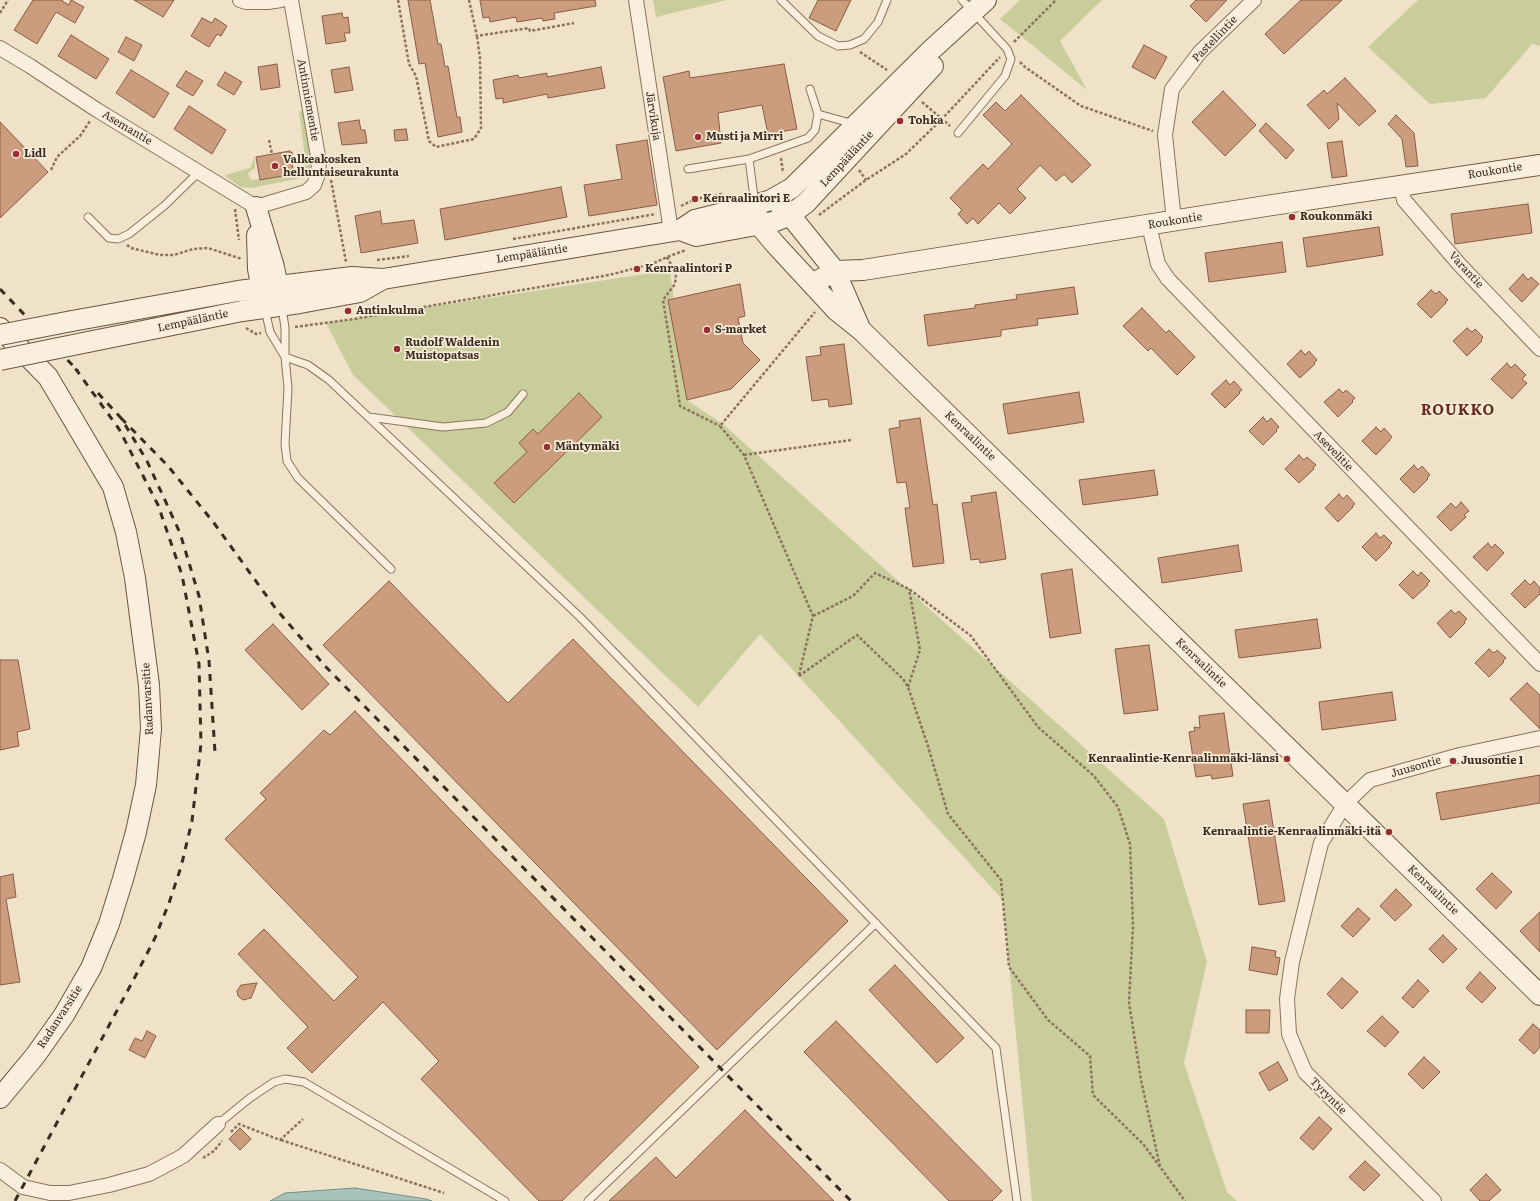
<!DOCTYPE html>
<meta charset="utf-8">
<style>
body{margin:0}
canvas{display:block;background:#efe2c8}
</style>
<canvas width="1540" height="1201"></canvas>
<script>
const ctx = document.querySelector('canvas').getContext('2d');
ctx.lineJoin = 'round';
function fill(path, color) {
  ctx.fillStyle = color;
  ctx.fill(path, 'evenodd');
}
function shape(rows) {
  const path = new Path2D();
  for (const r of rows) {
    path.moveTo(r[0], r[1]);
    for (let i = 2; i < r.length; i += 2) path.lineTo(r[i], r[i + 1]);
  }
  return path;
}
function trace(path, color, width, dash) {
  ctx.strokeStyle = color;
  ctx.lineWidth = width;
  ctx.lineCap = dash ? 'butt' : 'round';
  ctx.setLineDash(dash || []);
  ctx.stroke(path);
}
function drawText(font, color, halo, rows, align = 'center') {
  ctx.font = font + ' Literata,serif';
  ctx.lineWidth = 3.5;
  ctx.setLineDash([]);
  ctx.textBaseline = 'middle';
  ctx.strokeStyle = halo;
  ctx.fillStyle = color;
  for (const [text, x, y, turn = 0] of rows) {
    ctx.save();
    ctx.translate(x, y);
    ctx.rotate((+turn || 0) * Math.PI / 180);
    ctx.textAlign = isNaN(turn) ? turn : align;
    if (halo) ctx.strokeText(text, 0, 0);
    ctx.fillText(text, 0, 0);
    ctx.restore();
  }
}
const green = shape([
 [653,0,727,0,656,17],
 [1020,0,1102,0,1060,41,1087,90,1000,19],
 [1418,0,1540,0,1540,46,1532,44,1486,98,1430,104,1368,47],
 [299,111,303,111,312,167,309,171,301,178,252,188,241,187,225,176,228,174,250,168,255,156,255,168,248,173,251,180,294,174,306,165],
 [670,270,687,400,724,425,1164,819,1207,962,1184,1063,1227,1192,1237,1201,1032,1201,1003,900,760,634,698,707,353,375,326,323]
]);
const water = shape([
 [355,1188,426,1199,432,1201,270,1201,285,1193,355,1188]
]);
const building = shape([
 [33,0,63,0,62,1,69,5,71,0,84,7,75,23,56,12,37,44,14,30,33,0],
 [134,0,174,0,163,17,134,0],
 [408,0,430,0,438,44,441,44,445,67,448,66,457,117,460,117,462,132,438,137,425,63,419,64,408,0],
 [480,0,595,0,596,6,554,13,555,19,543,21,542,18,517,22,516,17,490,22,489,17,483,18,480,0],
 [818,0,851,0,836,31,809,18,818,0],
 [1196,0,1227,0,1206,22,1190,6,1196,0],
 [1301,0,1342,0,1284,54,1265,34,1301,0],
 [342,13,343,18,348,17,350,33,344,33,346,41,326,44,322,16,342,13],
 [202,18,212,23,215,18,227,26,221,36,217,34,209,47,191,36,202,18],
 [71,35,109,59,96,79,58,56,71,35],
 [126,37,142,45,134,61,118,52,126,37],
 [1144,45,1167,57,1155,79,1132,67,1144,45],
 [277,64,280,87,261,90,258,67,277,64],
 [784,64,797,129,768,134,762,105,718,113,721,143,676,151,663,77,689,71,690,78,784,64],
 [349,67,353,90,335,93,331,70,349,67],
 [601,67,605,88,548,98,547,94,503,103,503,98,496,99,493,80,518,75,519,78,547,73,547,77,601,67],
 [131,70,169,93,154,118,116,93,131,70],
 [186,71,203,81,193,96,176,86,186,71],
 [225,72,242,82,234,95,217,85,225,72],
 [1345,78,1376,111,1359,126,1337,103,1339,119,1329,129,1307,105,1324,90,1327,94,1345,78],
 [1223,91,1256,125,1225,156,1192,122,1223,91],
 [1021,95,1091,165,1072,183,1064,174,1056,181,1040,165,1017,189,1026,198,1010,214,999,203,978,224,973,218,967,224,958,214,962,210,950,198,983,164,988,169,1012,144,983,115,996,102,1005,111,1021,95],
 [189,106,226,130,212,154,174,129,189,106],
 [1396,115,1414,133,1418,166,1406,167,1402,139,1388,124,1396,115],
 [359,120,361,130,365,130,367,143,342,145,338,123,359,120],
 [0,122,48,172,0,218,0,122],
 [1266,123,1294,150,1286,159,1259,131,1266,123],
 [406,129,408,140,395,141,394,130,406,129],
 [647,140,657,205,589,216,584,185,622,179,616,145,647,140],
 [1342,141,1347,176,1332,178,1327,143,1342,141],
 [290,151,294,174,260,180,256,157,290,151],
 [561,187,567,217,445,240,440,209,561,187],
 [1528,204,1532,233,1455,244,1451,214,1528,204],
 [380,211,382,224,414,220,418,243,361,253,355,216,380,211],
 [1379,227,1383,255,1307,267,1303,238,1379,227],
 [1282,242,1286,272,1209,282,1205,253,1282,242],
 [1523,274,1528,280,1531,277,1539,284,1522,302,1509,289,1523,274],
 [740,284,745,316,738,318,743,343,760,360,731,389,687,400,668,300,740,284],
 [1074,287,1078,314,1037,319,1038,325,1001,330,1001,336,928,346,924,315,975,308,975,305,1017,299,1016,295,1074,287],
 [1431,290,1436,294,1439,291,1448,300,1445,302,1446,303,1431,318,1417,304,1431,290],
 [1142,308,1166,333,1169,330,1195,357,1177,375,1151,348,1148,351,1123,326,1142,308],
 [1467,328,1472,332,1475,329,1483,337,1481,340,1482,341,1467,356,1453,341,1467,328],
 [844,344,852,404,829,407,828,399,812,401,806,357,821,355,820,347,844,344],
 [1301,350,1305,355,1309,351,1317,360,1314,363,1315,364,1300,378,1287,364,1301,350],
 [1507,363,1511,368,1515,364,1526,375,1522,379,1527,383,1512,399,1491,379,1507,363],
 [1226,380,1230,385,1234,381,1242,390,1239,392,1240,393,1225,408,1211,394,1226,380],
 [1339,389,1343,393,1346,390,1355,398,1352,401,1353,402,1338,417,1324,402,1339,389],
 [1079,392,1084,422,1008,434,1003,404,1079,392],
 [579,393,602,417,514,503,494,483,527,452,519,443,533,429,538,434,579,393],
 [1263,417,1267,422,1271,418,1279,427,1276,430,1277,431,1263,445,1249,431,1263,417],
 [920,418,933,505,937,504,944,563,913,567,905,508,910,508,906,482,897,483,889,429,900,427,899,421,920,418],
 [1376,427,1381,432,1384,428,1392,437,1390,439,1390,440,1376,455,1362,441,1376,427],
 [1299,455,1304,460,1307,457,1316,465,1313,468,1314,469,1299,483,1285,469,1299,455],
 [1414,465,1418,470,1422,466,1430,475,1427,478,1428,479,1414,493,1400,479,1414,465],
 [1154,470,1158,495,1083,505,1079,480,1154,470],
 [996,492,1006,559,980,563,979,559,971,560,962,503,972,502,971,496,996,492],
 [1339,494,1343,499,1347,495,1355,504,1352,506,1353,507,1338,522,1325,508,1339,494],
 [1461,502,1469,511,1464,515,1466,517,1451,531,1437,517,1451,503,1456,508,1461,502],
 [1376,533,1380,538,1384,535,1392,543,1389,546,1390,547,1376,561,1362,547,1376,533],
 [1488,543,1492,548,1495,544,1504,553,1487,571,1473,557,1488,543],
 [1238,545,1242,571,1162,583,1158,558,1238,545],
 [1072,569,1081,633,1050,638,1041,574,1072,569],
 [1413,571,1418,576,1421,572,1430,581,1427,584,1428,585,1413,599,1399,585,1413,571],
 [1525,580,1530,585,1534,581,1540,588,1540,594,1525,608,1511,594,1525,580],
 [389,581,508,703,573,639,848,921,717,1050,323,645,389,581],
 [1451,610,1455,614,1459,611,1467,619,1464,622,1465,623,1450,638,1437,623,1451,610],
 [1317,619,1321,648,1239,658,1235,630,1317,619],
 [273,624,329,684,302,710,245,650,273,624],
 [1149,645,1158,710,1124,714,1115,649,1149,645],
 [1489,649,1494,653,1497,650,1506,658,1503,661,1504,662,1489,677,1475,663,1489,649],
 [0,660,18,660,30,729,17,732,19,746,0,750,0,660],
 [1527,683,1540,695,1540,729,1510,699,1527,683],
 [1392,692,1396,720,1322,730,1319,702,1392,692],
 [355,711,699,1067,562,1201,539,1201,421,1079,439,1061,383,1002,312,1073,287,1048,308,1027,238,954,264,929,334,1001,358,977,225,839,266,799,260,793,324,730,330,735,355,711],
 [1224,713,1233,776,1212,779,1211,775,1196,777,1189,732,1195,731,1194,727,1200,728,1199,716,1224,713],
 [1540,775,1540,803,1441,820,1436,793,1540,775],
 [1269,800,1285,901,1259,905,1243,804,1269,800],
 [1492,873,1512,892,1496,909,1476,889,1492,873],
 [13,874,16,897,6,899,20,982,0,985,0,877,13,874],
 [1396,889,1412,905,1395,921,1380,906,1396,889],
 [1358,908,1370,919,1353,937,1341,926,1358,908],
 [1540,912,1540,952,1520,931,1540,912],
 [1443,935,1457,949,1443,963,1429,949,1443,935],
 [1252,947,1276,951,1275,957,1280,958,1277,975,1249,970,1252,947],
 [895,965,964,1038,937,1063,869,990,895,965],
 [1480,972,1496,988,1482,1003,1466,988,1480,972],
 [1342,978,1358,992,1342,1009,1327,994,1342,978],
 [1418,980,1429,991,1413,1008,1402,998,1418,980],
 [257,983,251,998,243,1000,238,996,237,991,241,985,257,983],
 [1246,1010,1270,1010,1269,1033,1246,1033,1246,1010],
 [1382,1016,1399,1032,1385,1047,1367,1031,1382,1016],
 [836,1021,1002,1191,992,1201,949,1201,804,1052,836,1021],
 [1533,1024,1540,1030,1540,1047,1534,1054,1519,1040,1533,1024],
 [147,1031,156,1036,145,1058,129,1050,135,1038,142,1041,147,1031],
 [1424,1057,1440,1072,1423,1089,1408,1074,1424,1057],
 [1278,1062,1288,1080,1269,1091,1259,1073,1278,1062],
 [745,1110,834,1201,609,1201,656,1157,676,1178,745,1110],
 [1319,1117,1332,1129,1313,1150,1300,1138,1319,1117],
 [240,1128,251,1139,240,1150,229,1139,240,1128],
 [1365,1161,1380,1175,1364,1191,1349,1177,1365,1161],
 [1486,1174,1501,1190,1489,1201,1480,1201,1470,1190,1486,1174]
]);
const path = shape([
 [398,0,409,64,416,76,429,141,436,147,474,139,481,128,480,58,477,36],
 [469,0,477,36,529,28,530,31,574,23],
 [0,13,8,0],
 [1014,42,1056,0],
 [860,52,887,70],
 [1020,62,1025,67,1081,106,1153,131],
 [922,102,950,126],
 [269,140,272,154],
 [291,152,303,177],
 [781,158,783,173],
 [51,170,57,157,80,136,90,121],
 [859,170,866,180],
 [331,180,346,262],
 [681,206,695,199,722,194],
 [235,209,239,240],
 [819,215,866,180,906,154,942,119,1000,57],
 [513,239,656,214],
 [127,245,131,248,160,255,174,255,193,249,208,248,242,259],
 [667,257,676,274,675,284,663,300,680,406,720,426],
 [377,260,409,256],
 [295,327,354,319,609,275,652,264,667,257,686,250],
 [246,328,256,334,261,333],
 [744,455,851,440],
 [813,616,853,596,875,573,909,589,971,636,1038,727,1094,776,1118,807,1130,844,1133,926,1129,1002,1141,1080,1160,1167],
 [799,675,813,616,744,455,720,426,815,312],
 [799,676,857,635,903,679,908,687,927,743,948,814,1001,880,1009,967,1048,1020,1090,1056,1093,1095,1144,1145,1185,1201],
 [908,687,920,650,909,589],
 [231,1132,239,1124,280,1140,303,1119],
 [281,1140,444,1193],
 [203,1158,214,1151,222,1141]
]);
const lane = shape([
 [781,0,818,36,838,46,850,45,864,39,878,22,887,0],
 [818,114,854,124],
 [958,133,1005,76,1011,59,1007,49,962,0],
 [749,159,755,205],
 [688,169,749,159,808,138,815,130,818,114,810,89],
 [88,217,109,238,118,239,129,234,164,206,199,172],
 [282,307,285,328,285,357,288,388,285,444,287,461,298,478,391,569],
 [265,309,270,332,285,357,308,365,329,380,580,617,996,1048,1017,1201],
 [369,417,443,427,486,423,508,412,523,394],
 [218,1124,250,1098,274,1082,285,1079,304,1082,505,1201],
 [588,1201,876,923]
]);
const street = shape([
 [240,0,246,2,268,2,281,0],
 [636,0,671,231],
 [0,48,30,66,97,110,256,207,306,192,314,185,318,174,319,162,291,0],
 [1401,186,1404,200,1459,264,1540,349],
 [1174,221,1165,135,1172,89,1200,52,1254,0],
 [1149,225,1158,264,1168,279,1540,664],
 [0,1170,23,1187,50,1193,69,1193,109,1185,149,1174,183,1156,218,1124],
 [1434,1201,1305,1072,1289,1034,1287,999,1292,962,1321,843,1345,804,1370,780,1460,755,1540,738]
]);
const secondary = shape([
 [755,205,759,225,775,244,837,311,862,331,1540,995],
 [256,207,274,267,280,298],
 [781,207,790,215,835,271,859,326],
 [680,230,696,236,773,222,790,215,806,203,933,66],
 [257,235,258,269,262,289],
 [812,284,835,271,863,270,1266,206,1540,165],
 [72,321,238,291,352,277,383,279,680,230,695,220,755,205,771,200,792,188,929,52,986,0],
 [0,328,48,377,113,487,126,532,135,578,149,685,151,729,146,785,136,832,123,879,109,924,91,968,64,1015,35,1056,0,1098],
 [88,342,242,311,300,303,360,292,383,279]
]);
const rail = shape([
 [0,289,78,371],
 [98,393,121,418,147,461,180,533,199,596,209,661,215,752],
 [121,418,168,466,214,523,276,609,326,667,851,1201],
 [15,1201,136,975,155,938,169,903,181,867,192,821,201,744,199,664,182,575,158,505,119,429,75,368]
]);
const secondaryBridge = shape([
 [0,335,72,321],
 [0,360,88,342]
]);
const markers = [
 [900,121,4,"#9a2d32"],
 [698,137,4,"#9a2d32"],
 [16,154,4,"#9a2d32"],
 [275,166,4,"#9a2d32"],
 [695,199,4,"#9a2d32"],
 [1292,217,4,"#9a2d32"],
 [637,269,4,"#9a2d32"],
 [348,311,4,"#9a2d32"],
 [707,330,4,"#9a2d32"],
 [397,349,4,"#9a2d32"],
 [547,447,4,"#9a2d32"],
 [1287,759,4,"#9a2d32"],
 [1453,761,4,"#9a2d32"],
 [1389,832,4,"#9a2d32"]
];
const streetNames = [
 ["Pastellintie",1215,39,-46],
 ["Antinniementie",308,100,80],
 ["Järvikuja",653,116,81],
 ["Asemantie",127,128,31],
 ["Lempääläntie",847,159,-47],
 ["Roukontie",1495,171,-9],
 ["Roukontie",1175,221,-9],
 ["Lempääläntie",532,254,-9],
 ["Varantie",1466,270,47],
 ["Lempääläntie",193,321,-12],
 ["Kenraalintie",970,436,44],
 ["Asevelitie",1333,451,46],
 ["Kenraalintie",1201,663,44],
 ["Radanvarsitie",148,699,-93],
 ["Juusontie",1416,767,-16],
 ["Kenraalintie",1433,890,44],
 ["Radanvarsitie",60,1017,-57],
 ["Tyryntie",1328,1096,45]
];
const poiNames = [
 ["Tohka",908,121],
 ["Musti ja Mirri",706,137],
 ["Lidl",24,154],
 ["Valkeakosken",283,160],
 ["helluntaiseurakunta",283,173],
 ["Kenraalintori E",703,199],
 ["Roukonmäki",1300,217],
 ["Kenraalintori P",645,269],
 ["Antinkulma",356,311],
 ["S-market",715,330],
 ["Rudolf Waldenin",405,343],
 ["Muistopatsas",405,356],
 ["Mäntymäki",555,447],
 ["Kenraalintie-Kenraalinmäki-länsi",1279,759,"right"],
 ["Juusontie 1",1461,761],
 ["Kenraalintie-Kenraalinmäki-itä",1381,832,"right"]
];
const districtNames = [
 ["ROUKKO",1458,411]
];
fill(green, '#c9cd9b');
fill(water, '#a9c3ba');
trace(water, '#6f9188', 1);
fill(building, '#cc9c7e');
trace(building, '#8a5c43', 1);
trace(lane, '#8b735d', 9);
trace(street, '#8b735d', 16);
trace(secondary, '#6d5540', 22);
trace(path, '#8b735d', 2.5, [3, 2]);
trace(lane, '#f9efdc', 7);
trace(street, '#f9efdc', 14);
trace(secondary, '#f9efdc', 20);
trace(rail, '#3b2c20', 3, [7, 7]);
trace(secondaryBridge, '#6d5540', 22, []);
trace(secondaryBridge, '#f9efdc', 20);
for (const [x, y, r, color] of markers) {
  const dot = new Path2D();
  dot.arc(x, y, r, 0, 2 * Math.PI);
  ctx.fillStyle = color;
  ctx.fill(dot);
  trace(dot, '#f6ecd8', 1.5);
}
drawText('11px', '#3b2c20', '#f6ecd8', streetNames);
drawText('bold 11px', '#3b2c20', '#f6ecd8', poiNames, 'left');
ctx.letterSpacing = '1px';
drawText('bold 15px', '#682c20', '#f6ecd8', districtNames);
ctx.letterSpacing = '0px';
</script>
